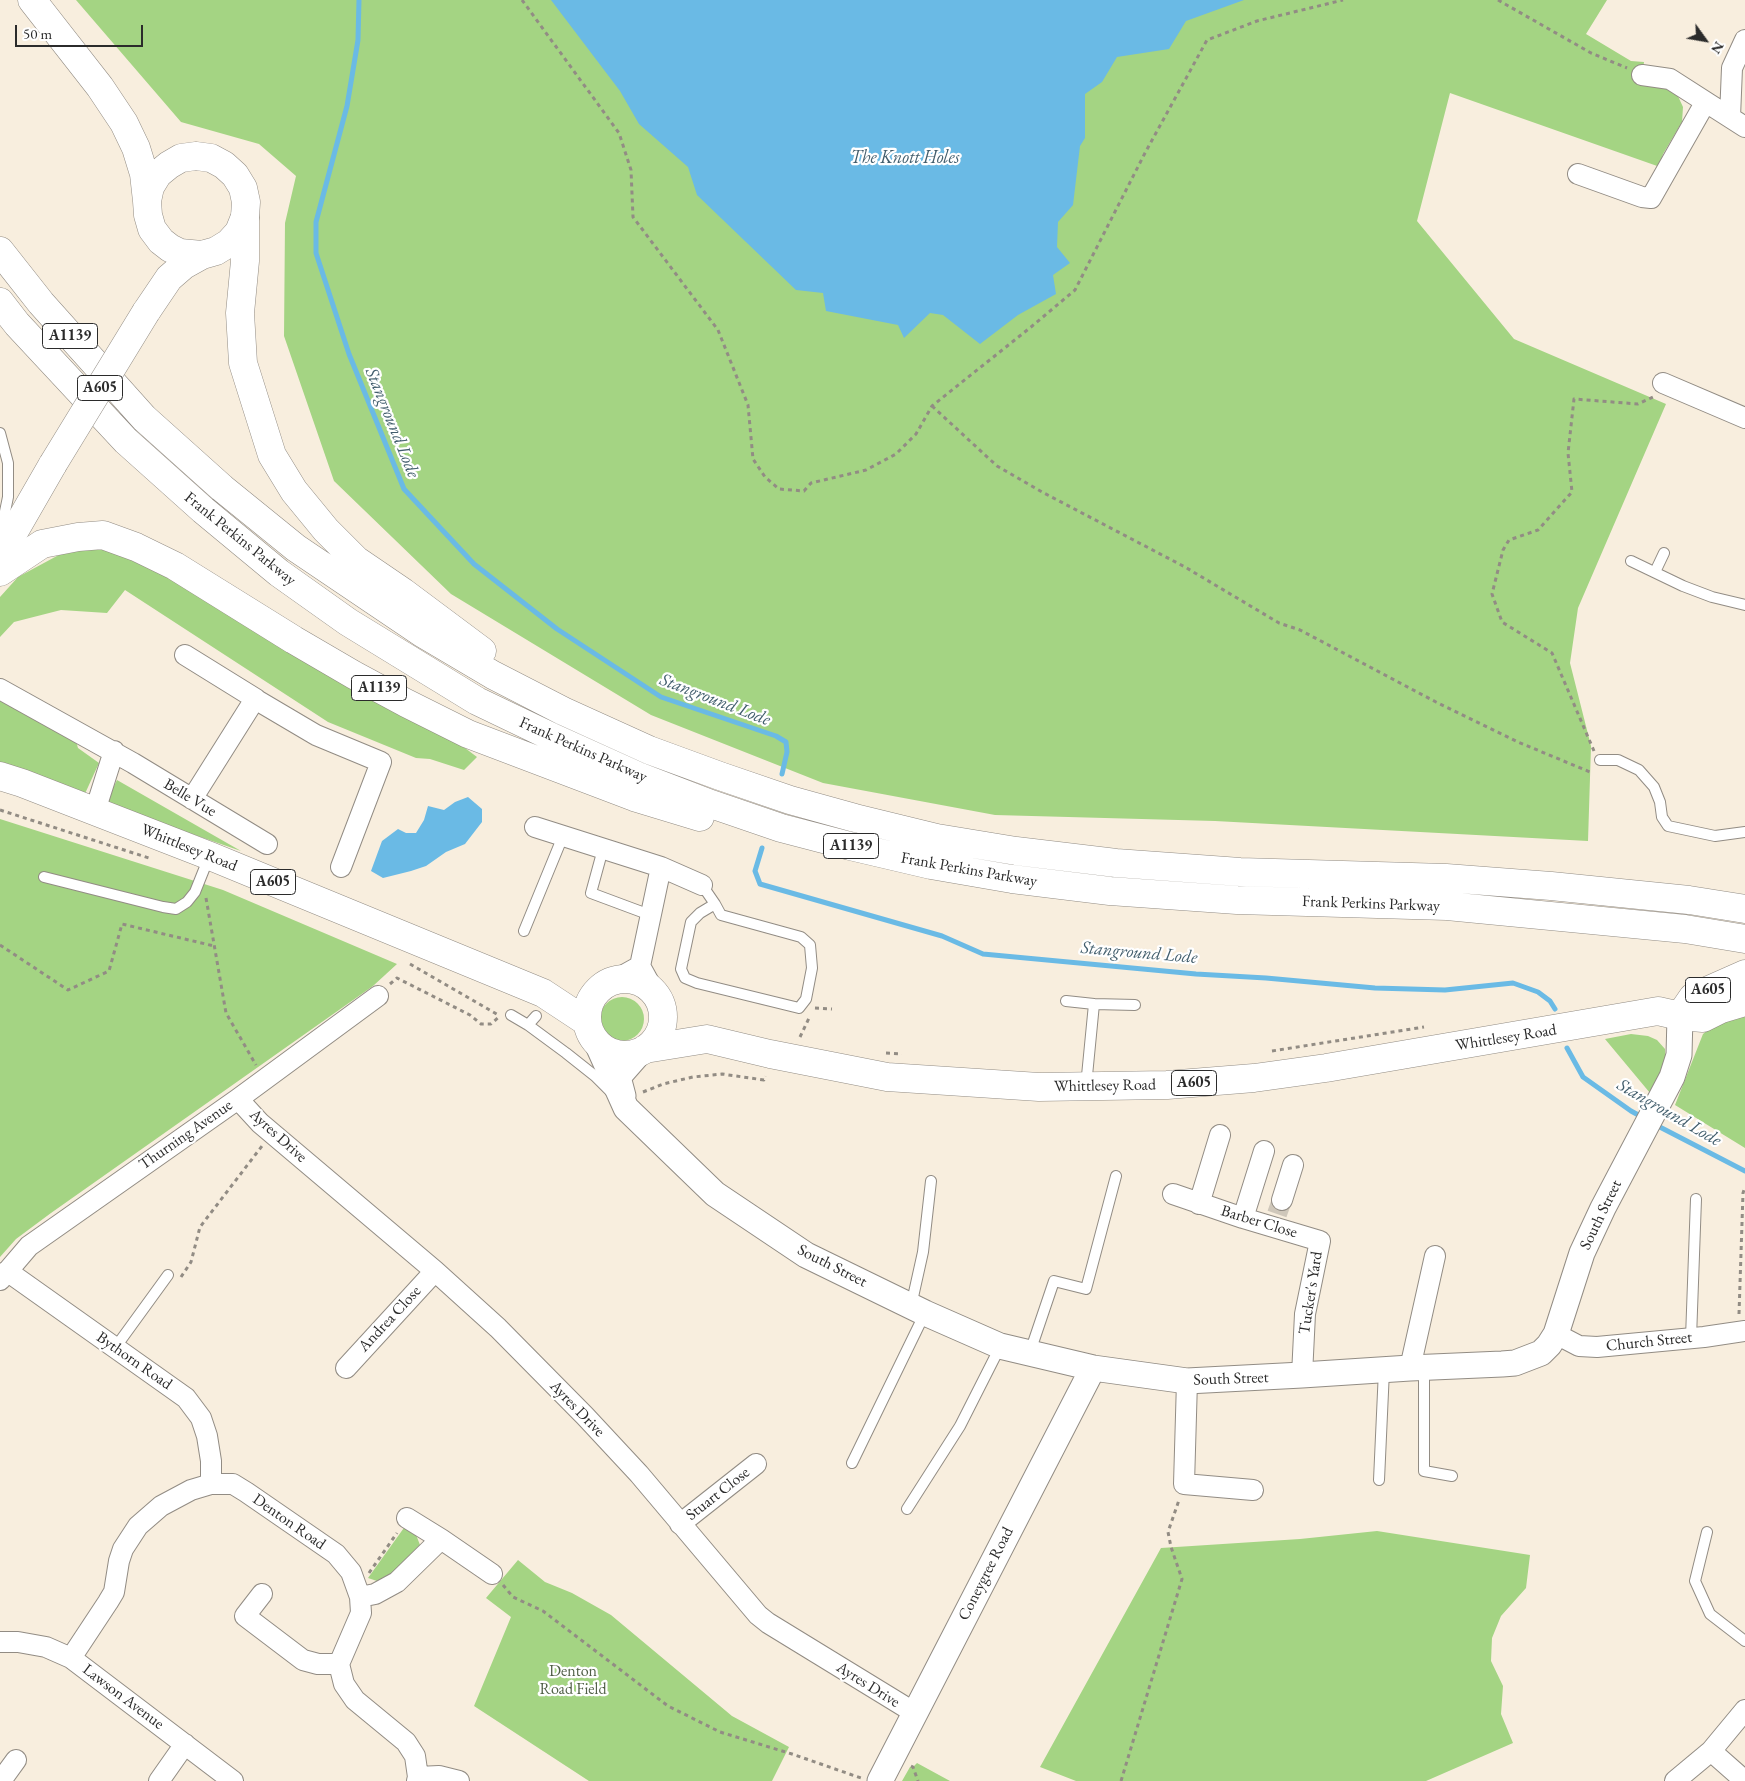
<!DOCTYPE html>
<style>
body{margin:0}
#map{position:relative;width:1745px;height:1781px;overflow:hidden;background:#f8eede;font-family:"EB Garamond",serif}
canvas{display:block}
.north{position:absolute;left:1680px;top:15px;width:50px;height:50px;-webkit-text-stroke:4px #fff;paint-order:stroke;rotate:122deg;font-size:14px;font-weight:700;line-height:20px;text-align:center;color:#2b2b2b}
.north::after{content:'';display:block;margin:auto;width:18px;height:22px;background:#2b2b2b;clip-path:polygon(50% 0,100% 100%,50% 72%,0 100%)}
.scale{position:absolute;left:15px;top:25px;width:128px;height:22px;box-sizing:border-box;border:2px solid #2b2b2b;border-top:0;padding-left:6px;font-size:15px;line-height:18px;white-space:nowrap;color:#2b2b2b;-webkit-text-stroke:4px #fff;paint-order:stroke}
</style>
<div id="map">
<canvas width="1745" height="1781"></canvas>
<div class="north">N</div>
<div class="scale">50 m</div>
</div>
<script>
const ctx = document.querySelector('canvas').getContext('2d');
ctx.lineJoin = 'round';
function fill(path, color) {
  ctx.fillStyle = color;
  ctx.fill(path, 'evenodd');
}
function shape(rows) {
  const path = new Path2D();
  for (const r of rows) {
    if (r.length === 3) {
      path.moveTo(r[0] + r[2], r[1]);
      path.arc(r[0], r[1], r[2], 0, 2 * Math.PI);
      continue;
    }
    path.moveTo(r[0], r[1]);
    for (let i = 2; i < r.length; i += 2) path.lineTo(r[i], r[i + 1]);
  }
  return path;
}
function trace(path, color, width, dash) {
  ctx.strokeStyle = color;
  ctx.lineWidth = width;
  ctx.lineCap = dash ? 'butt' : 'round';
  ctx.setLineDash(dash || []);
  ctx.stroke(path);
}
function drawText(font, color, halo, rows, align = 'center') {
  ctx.font = font + ' "EB Garamond",serif';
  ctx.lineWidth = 4.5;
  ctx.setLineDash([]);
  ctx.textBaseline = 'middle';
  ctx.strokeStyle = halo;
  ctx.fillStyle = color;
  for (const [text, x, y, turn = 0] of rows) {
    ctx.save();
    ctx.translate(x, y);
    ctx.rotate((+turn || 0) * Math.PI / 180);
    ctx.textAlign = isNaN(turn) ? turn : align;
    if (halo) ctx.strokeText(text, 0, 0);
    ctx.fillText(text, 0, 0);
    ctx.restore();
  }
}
const green = shape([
 [76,0,1607,0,1586,34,1631,61,1644,62,1641,85,1664,88,1677,94,1683,107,1682,122,1663,154,1660,167,1450,93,1417,221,1514,339,1666,404,1578,608,1570,663,1591,746,1588,841,1215,821,995,815,823,783,651,715,451,594,334,481,284,336,285,223,296,176,259,144,181,122],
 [112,549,164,573,453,739,477,757,464,770,430,759,416,758,328,722,125,590,107,613,61,610,14,622,0,637,0,597,18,577,68,550],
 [0,696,75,738,78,748,99,763,83,798,0,763],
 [117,780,241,851,105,804],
 [0,819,223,890,397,964,373,986,51,1213,16,1239,0,1257],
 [622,1019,22],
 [1745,1012,1745,1148,1675,1105,1703,1034,1723,1018],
 [1631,1034,1648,1036,1657,1040,1665,1049,1666,1063,1650,1093,1605,1039],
 [406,1525,415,1532,420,1545,419,1553,385,1581,377,1581,368,1578],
 [1377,1531,1530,1555,1526,1588,1501,1616,1492,1638,1491,1661,1503,1686,1501,1714,1513,1743,1426,1781,1076,1781,1040,1767,1161,1548,1300,1539],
 [518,1560,545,1582,572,1593,611,1615,732,1716,789,1747,772,1781,589,1781,474,1706,511,1617,486,1598],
 [917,1763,950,1781,902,1781,910,1767,913,1767]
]);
const water = shape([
 [551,0,1244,0,1186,21,1169,49,1117,57,1102,82,1085,94,1085,138,1080,146,1073,205,1058,222,1057,247,1070,263,1053,275,1056,294,1018,315,980,344,943,315,930,313,904,338,898,325,826,311,823,293,796,290,697,195,688,167,639,124,620,91],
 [468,797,482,809,482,822,465,844,446,852,426,866,411,871,383,878,371,871,382,841,398,829,406,833,416,833,424,820,428,806,444,810,455,802]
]);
const stream = shape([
 [359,0,358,40,347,106,316,222,316,253,349,354,404,489,474,564,557,629,661,697,776,736,786,742,787,752,782,774],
 [762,848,755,871,760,884,942,936,983,954,1196,974,1266,978,1375,988,1445,990,1513,983,1538,992,1550,1001,1555,1009],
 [1567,1048,1583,1077,1631,1111,1642,1117],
 [1654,1124,1745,1171]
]);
const minorTunnel = shape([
 [1277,1214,1282,1200]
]);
const path = shape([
 [522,0,619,133,631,170,633,217,718,330,748,405,753,459,765,477,779,489,804,491,811,483,866,470,896,454,916,434,932,406,1031,327,1075,290,1145,153,1207,40,1257,21,1343,0],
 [1498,0,1591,53,1627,68],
 [932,406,997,466,1042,492,1185,567,1279,623,1300,630,1436,702,1518,742,1590,772,1592,770],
 [1594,751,1552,653,1502,622,1492,594,1503,550,1509,540,1538,530,1572,492,1568,453,1574,399,1638,404,1653,397],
 [0,810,152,859],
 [206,898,226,1013,256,1065],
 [0,945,68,990,109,971,122,924,214,946],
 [410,964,500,1016],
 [390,984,397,978,470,1015,481,1024,491,1024,500,1016],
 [815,1008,832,1009],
 [800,1037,810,1016],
 [1272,1051,1424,1027],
 [886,1053,902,1054],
 [643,1092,663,1084,693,1077,722,1074,764,1080,765,1076],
 [181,1277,191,1262,200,1227,262,1146],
 [1739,1314,1743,1193,1745,1187],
 [369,1573,397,1533],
 [503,1585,513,1597,543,1611,668,1706,720,1732,792,1754,861,1778],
 [911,1766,913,1767,918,1781],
 [1121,1781,1182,1579,1171,1547,1168,1532,1179,1500]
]);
const service = shape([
 [0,433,8,463,8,497,0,536],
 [1631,561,1683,586,1712,597,1745,605],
 [1655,572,1664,553],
 [1600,760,1618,760,1639,770,1654,787,1660,802,1662,817,1668,826,1715,836,1745,832],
 [603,849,591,893,650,915],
 [44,877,163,907,176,909,187,902,195,892,209,857],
 [702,885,715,904,721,915,801,937,810,945,812,968,806,999,799,1008,697,983,685,978,681,969,691,922,700,913,715,904],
 [524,931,563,836],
 [1066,1001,1094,1004],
 [511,1015,528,1025,566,1053,595,1076,610,1091],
 [528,1025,536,1016],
 [1086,1086,1094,1004,1135,1005],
 [911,1306,923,1252,931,1181],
 [1691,1338,1696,1199],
 [115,1348,168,1275],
 [1030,1352,1054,1281,1086,1289,1116,1176],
 [1424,1368,1424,1471,1452,1476],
 [852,1463,925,1313],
 [1379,1480,1384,1370],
 [907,1509,960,1426,1000,1347],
 [1707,1532,1695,1581,1710,1614,1745,1641]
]);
const minor = shape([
 [1642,75,1670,79,1745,127],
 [1730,117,1732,68,1745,40],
 [1578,174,1642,197,1651,198,1705,103],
 [1663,383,1745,418],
 [185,655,256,699],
 [0,689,133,763,267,844],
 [192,799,255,699,316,735,381,762,341,867],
 [95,811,114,751],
 [535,827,661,867,702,885],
 [613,981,640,966],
 [657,997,640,966,661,867],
 [238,1099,260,1123,435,1271,498,1328,585,1416,639,1474,758,1615,768,1623,915,1713],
 [1173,1194,1243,1218,1320,1241,1305,1314,1302,1375],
 [1282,1200,1293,1165],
 [1199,1204,1220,1135],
 [1243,1218,1264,1151],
 [7,1271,186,1398,201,1418,207,1436,211,1461,211,1484],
 [0,1280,29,1246,238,1099,378,996],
 [1556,1334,1579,1346,1597,1347,1704,1337,1745,1331],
 [346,1368,435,1271],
 [1410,1368,1435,1256],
 [1187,1381,1184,1484,1253,1490],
 [407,1518,441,1539],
 [680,1524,756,1464],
 [262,1594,245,1616,303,1660,318,1664,339,1664],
 [360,1597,375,1594,397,1582,441,1539,492,1574],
 [0,1642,18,1642,46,1647,71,1658,233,1781],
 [71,1658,108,1602,114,1592,119,1561,123,1549,138,1526,161,1506,191,1490,211,1484,233,1484,246,1492,336,1554,351,1572,360,1597,361,1613,339,1664,344,1684,355,1700,406,1742,415,1756,418,1777,417,1781],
 [1711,1751,1745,1781],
 [418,1777,439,1776,459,1781],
 [3,1778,16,1760],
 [159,1781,185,1744],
 [1675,1781,1711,1751,1745,1710]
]);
const tertiary = shape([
 [596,1041,626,1108,715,1194,806,1255,925,1313,1000,1346,1093,1368,1187,1381,1302,1375,1410,1368,1502,1364,1515,1363,1541,1353,1549,1345,1556,1334,1582,1253,1603,1208,1672,1077,1679,1055,1680,1016],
 [623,1096,618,1077,640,1052],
 [880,1781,1093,1368]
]);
const primary = shape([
 [32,0,100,87,124,123,136,148,144,174,147,201],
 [146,312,169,278,184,265,202,255,216,251,229,243,239,232,245,217,246,202,243,188,235,175,224,165,211,158,196,156,181,158,169,165,158,174,150,187,147,201,148,215,152,229,161,241,170,248,180,253,202,255],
 [0,556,53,464],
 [0,776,22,783,210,856,543,993,587,1022],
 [625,1017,38],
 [1680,1016,1693,997,1745,974],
 [645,1049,707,1039,770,1054,887,1077,1039,1087,1167,1085,1254,1078,1326,1068,1658,1011,1680,1016,1703,1018,1721,1009,1745,1002]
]);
const trunk = shape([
 [245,217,245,261,240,313,243,363,272,455,294,491,326,530,356,560,403,592,482,651],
 [0,251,41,303,144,418,222,488,296,548,422,633,493,675,563,711,649,750,720,776,790,800,855,818,937,838,1016,851,1116,863,1240,872,1446,878,1551,886,1689,900,1745,909],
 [0,302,17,324,126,441,203,510,279,573,348,622,477,701,552,737,638,776,711,804,781,828,850,846,931,865,1012,879,1110,891,1237,900,1447,906,1685,929,1745,939],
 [0,572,42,544,78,537,103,535,136,547,175,566,294,640,354,675,406,703,468,734,634,797,700,817]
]);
const primaryBridge = shape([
 [53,464,146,312]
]);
const shields = [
 [70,336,55],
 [100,388,45],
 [379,688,55],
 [851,846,55],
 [273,882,45],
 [1708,990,45],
 [1194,1083,45]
];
const shieldNames = [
 ["A1139",70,336],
 ["A605",100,388],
 ["A1139",379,688],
 ["A1139",851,846],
 ["A605",273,882],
 ["A605",1708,990],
 ["A605",1194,1083]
];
const streetNames = [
 ["Frank Perkins Parkway",240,539,39],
 ["Frank Perkins Parkway",583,750,24],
 ["Belle Vue",190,798,31],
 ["Whittlesey Road",189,848,22],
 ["Frank Perkins Parkway",969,870,10],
 ["Frank Perkins Parkway",1371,904,2],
 ["Whittlesey Road",1506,1038,-9],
 ["Whittlesey Road",1105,1086,-1],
 ["Thurning Avenue",186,1135,-35],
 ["Ayres Drive",278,1136,42],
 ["South Street",1601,1215,-64],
 ["Barber Close",1259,1222,17],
 ["South Street",832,1266,27],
 ["Tucker's Yard",1311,1293,-81],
 ["Andrea Close",390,1319,-47],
 ["Church Street",1649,1342,-6],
 ["Bythorn Road",134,1361,35],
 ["South Street",1231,1379,-2],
 ["Ayres Drive",577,1409,46],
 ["Stuart Close",718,1494,-38],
 ["Denton Road",289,1522,35],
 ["Coneygree Road",986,1574,-63],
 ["Ayres Drive",868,1685,32],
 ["Lawson Avenue",123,1697,37]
];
const parkNames = [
 ["Denton",573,1672],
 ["Road Field",573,1690]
];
const waterNames = [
 ["The Knott Holes",905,158],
 ["Stanground Lode",392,423,68],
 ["Stanground Lode",715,700,21],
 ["Stanground Lode",1139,953,5],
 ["Stanground Lode",1669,1113,30]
];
fill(green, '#a4d483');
fill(water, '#6abae5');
trace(stream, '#6abae5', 5);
trace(minorTunnel, '#cfc7ba', 20, [20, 10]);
trace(service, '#928c84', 12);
trace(minor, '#928c84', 22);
trace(tertiary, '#928c84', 27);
trace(primary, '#928c84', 29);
trace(trunk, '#928c84', 29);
trace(path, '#928c84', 3, [4, 4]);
trace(service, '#fff', 10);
trace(minor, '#fff', 20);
trace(tertiary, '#fff', 25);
trace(primary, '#fff', 28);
trace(trunk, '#fff', 28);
trace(primaryBridge, '#928c84', 29, []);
trace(primaryBridge, '#fff', 28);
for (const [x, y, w] of shields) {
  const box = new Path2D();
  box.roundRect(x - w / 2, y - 12.5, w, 25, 4);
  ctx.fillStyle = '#fff';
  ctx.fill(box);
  trace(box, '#2b2b2b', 1);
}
drawText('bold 15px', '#2b2b2b', null, shieldNames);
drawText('16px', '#2b2b2b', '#fff', streetNames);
drawText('16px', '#4f5e45', '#fff', parkNames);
drawText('italic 18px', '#415d6c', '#fff', waterNames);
</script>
